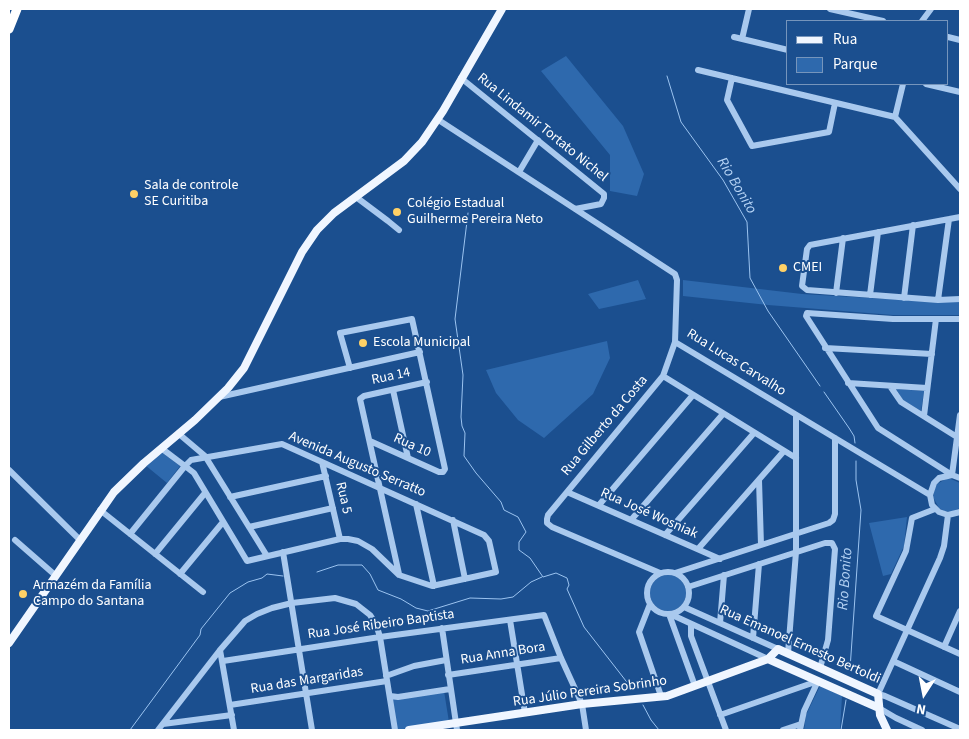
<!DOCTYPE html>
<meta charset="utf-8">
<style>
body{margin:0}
#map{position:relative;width:969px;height:739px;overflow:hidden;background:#1b4f8f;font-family:"Source Sans 3",sans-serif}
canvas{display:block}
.frame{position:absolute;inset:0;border:10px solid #fff;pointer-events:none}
.legend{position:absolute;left:786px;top:20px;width:162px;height:65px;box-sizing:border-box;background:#1b4f8f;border:1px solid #7695bc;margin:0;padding:6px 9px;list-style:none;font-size:15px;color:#fff}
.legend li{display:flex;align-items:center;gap:10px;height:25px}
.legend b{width:25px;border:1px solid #7695bc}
.north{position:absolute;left:899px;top:669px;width:50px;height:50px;-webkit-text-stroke:4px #1b4f8f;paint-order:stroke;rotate:191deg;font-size:14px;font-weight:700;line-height:20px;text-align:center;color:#fff}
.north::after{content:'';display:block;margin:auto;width:18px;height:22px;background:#fff;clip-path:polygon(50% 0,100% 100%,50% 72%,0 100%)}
</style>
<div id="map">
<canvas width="969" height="739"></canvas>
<div class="frame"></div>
<ul class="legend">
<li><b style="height:6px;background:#f0f6ff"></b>Rua</li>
<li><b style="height:14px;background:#2e69ad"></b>Parque</li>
</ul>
<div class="north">N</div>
</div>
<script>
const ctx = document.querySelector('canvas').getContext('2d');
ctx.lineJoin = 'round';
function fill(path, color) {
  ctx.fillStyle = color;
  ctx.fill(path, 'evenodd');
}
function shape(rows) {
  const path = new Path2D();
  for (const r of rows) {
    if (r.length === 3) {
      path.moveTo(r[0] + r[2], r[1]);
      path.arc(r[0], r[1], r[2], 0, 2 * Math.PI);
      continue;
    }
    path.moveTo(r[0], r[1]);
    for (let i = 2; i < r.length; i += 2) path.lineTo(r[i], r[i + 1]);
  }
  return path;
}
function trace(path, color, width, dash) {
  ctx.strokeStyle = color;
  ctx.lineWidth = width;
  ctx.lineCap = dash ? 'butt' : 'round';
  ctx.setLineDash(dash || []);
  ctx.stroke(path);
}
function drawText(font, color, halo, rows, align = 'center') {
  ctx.font = font + ' "Source Sans 3",sans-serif';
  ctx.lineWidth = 4;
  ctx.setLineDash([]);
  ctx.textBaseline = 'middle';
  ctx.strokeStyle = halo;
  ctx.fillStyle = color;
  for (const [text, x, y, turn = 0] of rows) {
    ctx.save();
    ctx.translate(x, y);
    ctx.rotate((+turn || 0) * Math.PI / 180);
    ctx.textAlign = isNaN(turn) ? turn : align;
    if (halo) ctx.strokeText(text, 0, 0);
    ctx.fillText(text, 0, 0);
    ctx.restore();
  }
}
const green = shape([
 [566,56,623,126,644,174,637,196,610,191,610,155,541,71],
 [638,280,646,299,599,309,588,294],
 [683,280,802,294,939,302,960,302,960,315,893,315,768,305,683,296],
 [607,341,610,358,593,394,544,438,518,420,496,393,486,370],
 [896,389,924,391,921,411,903,400],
 [161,452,180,466,167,483,145,465],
 [946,479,951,479,960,483,960,508,951,512,944,511,939,508,933,497,935,488,937,484],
 [907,517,904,546,891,574,883,576,869,523],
 [668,593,18],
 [820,686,842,696,840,730,804,730,806,715],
 [444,691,449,722,397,730,392,699]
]);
const stream = shape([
 [667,76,681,122,723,180,747,222,750,278,768,311,820,386],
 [468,213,455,319,463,375,461,417,462,426,465,433,464,456,476,473,501,502,504,510,518,517,526,532,519,542,519,550,530,558,543,577,556,573,567,578,569,585,567,589,584,627,633,690],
 [824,392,849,428,854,436,855,443],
 [317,572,338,565,362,565,370,574,378,590,401,599,416,608,428,611,470,598,501,599,513,597,531,582,542,577],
 [850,669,861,510,856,480,856,461],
 [643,705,651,720,659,730],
 [130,730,200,635,201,629,230,593,248,582,262,578,267,574,283,576],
 [841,730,846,700]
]);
const minor = shape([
 [830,9,883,21],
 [922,21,931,9],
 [734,37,788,50],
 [948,37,960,40],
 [742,39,749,9],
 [698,70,895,117],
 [461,78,604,194,604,198,601,204,575,209],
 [732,78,727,100,752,146,829,132,835,103],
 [903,84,895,117,960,189],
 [926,84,960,92],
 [437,119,675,274,677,280,675,342,930,495],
 [519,172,538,140],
 [356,197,388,221,399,230],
 [960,217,810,245,807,249,802,286,807,290,938,300,960,299],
 [836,293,843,238],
 [870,295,878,232],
 [904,298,913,225],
 [938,300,949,219],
 [960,319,893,319,807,313,806,316,878,428,952,475,960,415],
 [825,348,932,354],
 [350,368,340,333,412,319,445,469,443,472,439,472,370,441],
 [663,376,796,458],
 [848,383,927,388],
 [890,386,901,402,957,437],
 [393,390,408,458],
 [219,397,420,352],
 [924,416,936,319],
 [179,434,205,456,267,556],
 [322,462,340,539],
 [9,470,80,540],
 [960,478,952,475,939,478,934,483,930,495,932,505,939,512,948,515,960,512],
 [759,480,761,545],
 [567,492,720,559],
 [230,497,326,476],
 [416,504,434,586],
 [599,505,693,395],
 [935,509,912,518,906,551,876,616,960,654],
 [100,510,203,592],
 [948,515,944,546,940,558,878,694,885,696,960,729],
 [453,520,465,579],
 [631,520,723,414],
 [249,527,333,508],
 [130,534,185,466,191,460,282,444,484,535,489,541,496,572,432,586,399,575,372,549,358,541,348,539,340,539,247,561,194,473,185,466,161,448],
 [665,535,754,433],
 [15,540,55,575],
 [698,549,784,451],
 [283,552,312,730],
 [155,554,205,493],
 [668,593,21],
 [660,573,552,527,547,523,547,519,548,515,663,376,675,342],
 [675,573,829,523,833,520,835,514,835,438],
 [180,574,223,522],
 [399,574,360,399,364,396,427,382],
 [688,587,825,543,832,543,835,549,828,640,820,668],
 [650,604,639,632,661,696],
 [684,607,778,649],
 [669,614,695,686],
 [670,614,768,659],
 [510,620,525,713],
 [720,623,724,575],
 [691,624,691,636,726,730],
 [442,628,457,730],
 [753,638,759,564],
 [944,647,960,611],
 [220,650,234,730],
 [788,653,796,552,796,415],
 [223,661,380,637,544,615,561,658,582,704,586,730],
 [893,661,960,692],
 [448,675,561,658],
 [386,676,414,666,446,660],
 [390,696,398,697,450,689],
 [230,705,387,681],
 [879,708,896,718,922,730],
 [720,715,818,681],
 [163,724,232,715],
 [158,730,220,650,245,621,257,614,272,608,292,603,335,598,356,604,370,615,376,624,380,637,395,730],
 [783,730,801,724],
 [800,730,804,711,818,681]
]);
const major = shape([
 [9,643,114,492,144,463,195,420,228,388,244,368,302,252,317,230,334,213,404,161,422,142,443,111,502,9],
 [768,659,778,649,878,694,880,715,887,730],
 [768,659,879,708],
 [409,730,582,704,667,696,768,659]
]);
const highway = shape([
 [9,29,17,9]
]);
const markers = [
 [134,194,5,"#ffd166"],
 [397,212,5,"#ffd166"],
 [783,268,5,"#ffd166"],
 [363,343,5,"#ffd166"],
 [23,594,5,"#ffd166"]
];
const streetNames = [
 ["Rua Lindamir Tortato Nichel",542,128,39],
 ["Rua Lucas Carvalho",736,363,32],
 ["Rua 14",391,377,-12],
 ["Rua Gilberto da Costa",605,426,-50],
 ["Rua 10",412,446,24],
 ["Avenida Augusto Serratto",357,465,23],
 ["Rua 5",343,498,77],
 ["Rua José Wosniak",649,514,24],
 ["Rua José Ribeiro Baptista",381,625,-8],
 ["Rua Emanoel Ernesto Bertoldi",800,645,24],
 ["Rua Anna Bora",503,654,-9],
 ["Rua das Margaridas",307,681,-9],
 ["Rua Júlio Pereira Sobrinho",590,692,-8]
];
const poiNames = [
 ["Sala de controle",144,186],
 ["SE Curitiba",144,202],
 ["Colégio Estadual",407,204],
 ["Guilherme Pereira Neto",407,220],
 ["CMEI",793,268],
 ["Escola Municipal",373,343],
 ["Armazém da Família",33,586],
 ["Campo do Santana",33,602]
];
const waterNames = [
 ["Rio Bonito",736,186,59],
 ["Rio Bonito",846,579,-86]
];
fill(green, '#2e69ad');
trace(stream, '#9cc4f0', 1);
trace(minor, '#a9c9ee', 6);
trace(major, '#f0f6ff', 8);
trace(highway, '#fff', 9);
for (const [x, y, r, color] of markers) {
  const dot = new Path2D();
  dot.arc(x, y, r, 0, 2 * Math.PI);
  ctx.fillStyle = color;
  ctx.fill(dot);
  trace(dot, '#1b4f8f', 2);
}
drawText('14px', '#fff', '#1b4f8f', streetNames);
drawText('14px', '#fff', '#1b4f8f', poiNames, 'left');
drawText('italic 15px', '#b5d3f5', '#1b4f8f', waterNames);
</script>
